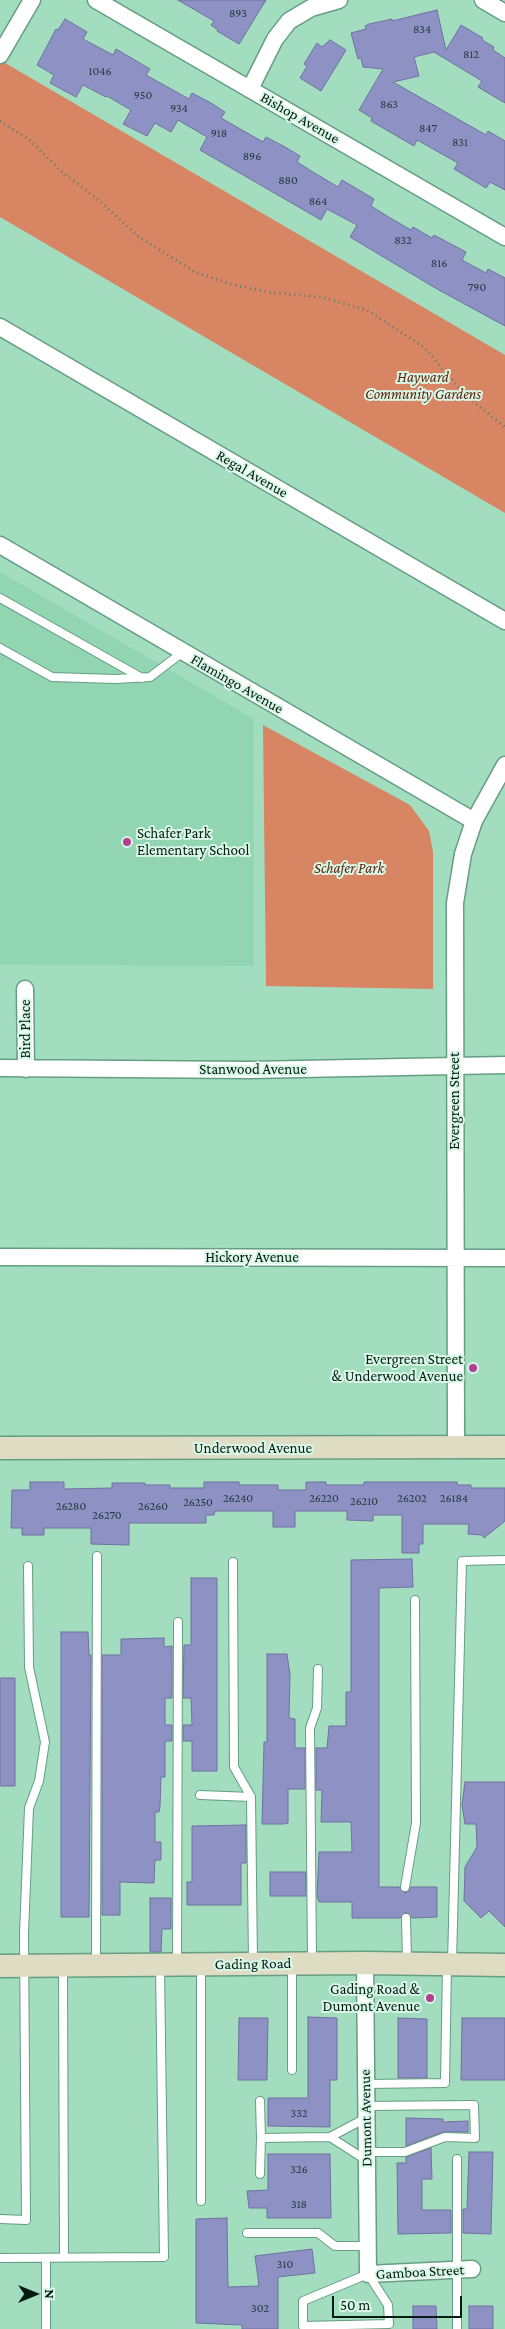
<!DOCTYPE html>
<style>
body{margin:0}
#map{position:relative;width:505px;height:2329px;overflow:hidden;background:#a2ddbf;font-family:"Crimson Pro",serif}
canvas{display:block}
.north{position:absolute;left:10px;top:2269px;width:50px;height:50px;-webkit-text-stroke:4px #d9f7e7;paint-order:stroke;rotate:90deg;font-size:14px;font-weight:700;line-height:20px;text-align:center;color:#041b11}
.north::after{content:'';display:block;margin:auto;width:18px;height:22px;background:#041b11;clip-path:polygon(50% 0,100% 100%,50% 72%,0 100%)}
.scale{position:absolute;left:332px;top:2296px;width:130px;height:22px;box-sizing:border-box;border:2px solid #041b11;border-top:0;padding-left:6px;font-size:15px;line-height:18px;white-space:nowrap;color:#041b11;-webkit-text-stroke:4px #d9f7e7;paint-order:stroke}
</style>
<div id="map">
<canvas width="505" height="2329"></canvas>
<div class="north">N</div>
<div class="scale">50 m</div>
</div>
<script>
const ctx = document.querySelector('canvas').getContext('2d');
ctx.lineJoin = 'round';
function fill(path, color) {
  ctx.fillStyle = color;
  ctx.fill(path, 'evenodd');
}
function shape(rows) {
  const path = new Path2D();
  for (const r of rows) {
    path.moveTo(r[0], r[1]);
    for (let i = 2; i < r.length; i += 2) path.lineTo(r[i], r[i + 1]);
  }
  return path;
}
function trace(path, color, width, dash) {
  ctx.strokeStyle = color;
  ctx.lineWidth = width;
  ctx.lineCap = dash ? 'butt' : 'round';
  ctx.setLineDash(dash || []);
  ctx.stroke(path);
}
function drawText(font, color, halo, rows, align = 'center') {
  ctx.font = font + ' "Crimson Pro",serif';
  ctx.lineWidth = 4;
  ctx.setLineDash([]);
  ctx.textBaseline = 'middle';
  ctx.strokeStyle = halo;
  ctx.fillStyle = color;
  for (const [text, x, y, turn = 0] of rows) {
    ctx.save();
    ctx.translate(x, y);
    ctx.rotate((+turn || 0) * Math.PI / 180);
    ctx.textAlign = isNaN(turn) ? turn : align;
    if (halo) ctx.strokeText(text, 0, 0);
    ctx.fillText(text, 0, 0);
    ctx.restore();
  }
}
const built = shape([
 [0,572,254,719,254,966,0,965]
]);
const green = shape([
 [0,60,505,355,505,513,0,217],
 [263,725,410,805,429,831,433,852,433,989,266,986]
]);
const building = shape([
 [178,0,266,0,239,44,217,31,218,30,211,25,214,21,178,0],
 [437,10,446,50,461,25,483,38,482,40,494,47,493,50,505,58,505,103,478,87,482,81,434,52,414,57,419,76,393,82,486,135,488,131,505,141,505,190,490,182,486,188,454,169,458,163,417,140,414,146,371,121,372,118,359,110,383,69,363,67,361,58,358,59,351,33,366,29,365,26,369,24,392,19,392,21,437,10],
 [65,19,87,32,83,39,113,55,116,49,150,69,146,75,189,99,192,93,211,103,225,112,221,118,263,142,266,137,285,147,300,156,297,162,313,172,338,187,342,180,374,199,371,206,387,216,411,230,413,227,432,238,434,235,466,252,462,260,486,273,488,269,505,278,505,326,437,289,350,237,357,225,327,209,321,220,200,150,207,137,178,120,171,132,155,123,147,136,123,124,131,110,107,96,106,97,83,85,76,97,50,83,54,75,37,65,56,29,58,30,65,19],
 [330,40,346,50,321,91,300,78,307,66,304,64,317,43,322,47,330,40],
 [30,1482,64,1482,64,1489,112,1488,112,1483,145,1483,145,1485,170,1485,170,1488,204,1488,204,1482,239,1482,239,1485,278,1485,278,1490,306,1490,306,1482,326,1482,326,1485,364,1485,364,1482,457,1482,457,1485,471,1485,471,1488,505,1488,505,1521,484,1538,482,1535,468,1534,469,1524,423,1524,423,1544,419,1544,419,1553,402,1553,402,1515,373,1515,373,1521,347,1520,347,1511,295,1511,295,1527,273,1527,273,1511,215,1511,214,1515,206,1515,206,1523,129,1523,129,1545,91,1544,91,1528,44,1528,44,1535,22,1535,22,1528,11,1528,12,1490,30,1490,30,1482],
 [412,1559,413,1587,379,1588,379,1887,399,1887,405,1893,409,1891,411,1887,437,1887,437,1917,412,1918,406,1912,400,1918,352,1918,352,1902,319,1902,317,1896,319,1852,352,1852,351,1822,321,1822,322,1790,316,1790,316,1748,327,1748,329,1726,346,1726,346,1692,351,1692,351,1560,412,1559],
 [191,1578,217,1578,217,1771,192,1771,192,1741,183,1741,183,1725,192,1725,191,1698,183,1698,184,1645,191,1645,191,1578],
 [61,1632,88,1632,89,1655,91,1655,89,1917,61,1917,61,1632],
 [164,1638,164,1647,172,1646,172,1698,165,1698,165,1725,172,1725,172,1741,165,1741,165,1777,161,1777,160,1807,159,1812,155,1812,155,1842,161,1842,161,1860,155,1860,154,1883,120,1882,120,1915,102,1915,102,1655,121,1655,121,1639,164,1638],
 [267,1654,287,1654,290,1675,289,1718,295,1719,295,1748,305,1748,305,1789,288,1789,288,1823,284,1824,262,1824,264,1742,267,1742,267,1654],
 [0,1678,15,1678,15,1786,0,1786,0,1678],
 [465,1782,505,1782,505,1927,489,1911,481,1918,464,1901,465,1867,477,1847,476,1824,465,1824,462,1805,465,1782],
 [246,1825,246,1863,241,1863,241,1905,187,1905,187,1882,192,1882,192,1826,246,1825],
 [270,1872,306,1872,306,1896,270,1896,270,1872],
 [150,1898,171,1898,171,1929,162,1929,161,1952,150,1952,150,1898],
 [308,2017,337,2018,337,2080,330,2080,330,2127,268,2126,268,2098,308,2098,308,2017],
 [239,2018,268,2018,267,2080,238,2080,239,2018],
 [398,2018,427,2019,427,2078,398,2078,398,2018],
 [462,2018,505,2018,505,2080,461,2080,462,2018],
 [406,2118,443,2119,443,2122,468,2121,468,2132,443,2132,406,2146,406,2118],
 [431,2148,432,2179,422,2179,422,2210,451,2210,451,2233,398,2234,397,2163,406,2163,406,2157,431,2148],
 [469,2152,493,2152,491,2234,463,2233,463,2209,467,2209,469,2152],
 [268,2154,330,2154,331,2218,267,2218,267,2208,249,2208,247,2191,268,2190,268,2154],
 [227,2218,228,2287,259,2286,255,2256,312,2249,315,2273,278,2277,278,2329,242,2329,242,2325,196,2323,196,2219,227,2218],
 [413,2306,436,2306,437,2329,413,2329,413,2306],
 [469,2306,493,2306,493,2329,469,2329,469,2306]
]);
const path = shape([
 [0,121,31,141,62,172,101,202,139,237,195,272,231,284,268,292,320,297,367,310,425,348,465,395,505,427]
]);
const lane = shape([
 [0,598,142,678],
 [0,648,52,677,116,679,150,677,183,652],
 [233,1562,234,1767,251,1797,253,1962],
 [200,1795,251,1797],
 [405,1887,416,1823,415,1600],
 [406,1918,407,1961],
 [312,1961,310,1728,317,1708,318,1669],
 [96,1963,97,1556],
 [177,1963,178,1622],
 [452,1963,462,1561,505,1560],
 [63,1967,64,2258],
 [292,2070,292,1965],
 [366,2084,445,2083,447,1966],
 [260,2101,261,2138],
 [366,2106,474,2105,475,2138,445,2137,405,2152,367,2152],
 [330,2137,366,2160],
 [457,2159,457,2329],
 [260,2174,261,2138,330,2137,366,2118],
 [201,2201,201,1966],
 [0,2219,26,2220,24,1933,29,1808,39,1781,45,1742,29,1667,28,1566],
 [247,2233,318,2233,335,2246,368,2246],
 [0,2258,164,2257,160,1968],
 [368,2274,388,2305,389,2324,303,2326,303,2301,368,2274],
 [46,2329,46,2258]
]);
const street = shape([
 [96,0,505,237],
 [483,0,505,13],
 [0,55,32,0],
 [250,89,275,39,289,21,311,8,339,0],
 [0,327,505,621],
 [0,545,474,821],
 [25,989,26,1069],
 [0,1068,250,1070,505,1065],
 [0,1257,505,1258],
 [456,1447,455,903,463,854,474,821,505,765],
 [365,1963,368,2274,472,2269]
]);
const secondary = shape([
 [0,1448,505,1447],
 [0,1966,365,1963,505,1965]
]);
const markers = [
 [127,842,5,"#b43c91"],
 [473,1368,5,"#b43c91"],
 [430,1998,5,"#b43c91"]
];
const numberNames = [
 ["893",238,13],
 ["834",422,29],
 ["812",471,54],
 ["1046",100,71],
 ["950",143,95],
 ["863",389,104],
 ["934",179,108],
 ["847",428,128],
 ["918",219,133],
 ["831",460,142],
 ["896",252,156],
 ["880",288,180],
 ["864",318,201],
 ["832",403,240],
 ["816",439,263],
 ["790",477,287],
 ["26240",238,1498],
 ["26220",324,1498],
 ["26202",412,1498],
 ["26184",454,1498],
 ["26210",364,1501],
 ["26250",198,1502],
 ["26280",71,1506],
 ["26260",153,1506],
 ["26270",107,1515],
 ["332",299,2113],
 ["326",299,2169],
 ["318",299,2204],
 ["310",285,2264],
 ["302",260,2308]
];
const streetNames = [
 ["Bishop Avenue",300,118,30],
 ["Regal Avenue",252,474,30],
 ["Flamingo Avenue",237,684,30],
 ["Bird Place",25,1029,-90],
 ["Stanwood Avenue",253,1069],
 ["Evergreen Street",454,1101,-90],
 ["Hickory Avenue",252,1257],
 ["Underwood Avenue",253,1448],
 ["Gading Road",253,1964,-1],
 ["Dumont Avenue",366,2118,-91],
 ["Gamboa Street",420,2272,-3]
];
const parkNames = [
 ["Hayward",423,377],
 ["Community Gardens",423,394],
 ["Schafer Park",349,868]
];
const poiNames = [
 ["Schafer Park",137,833,"left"],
 ["Elementary School",137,850,"left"],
 ["Evergreen Street",463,1359],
 ["& Underwood Avenue",463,1376],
 ["Gading Road &",420,1989],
 ["Dumont Avenue",420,2006]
];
fill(built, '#91d5b2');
fill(green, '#d88564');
fill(building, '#8e91c3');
trace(building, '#6f71a1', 1);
trace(lane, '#659e82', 10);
trace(street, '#659e82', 19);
trace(secondary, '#659e82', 25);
trace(path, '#557f6b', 3, [1, 4]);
trace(lane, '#fff', 8);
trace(street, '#fff', 16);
trace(secondary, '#dfdcc4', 22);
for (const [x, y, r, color] of markers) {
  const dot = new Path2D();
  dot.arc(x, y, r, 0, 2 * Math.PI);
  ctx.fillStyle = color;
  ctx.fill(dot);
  trace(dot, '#d9f7e7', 2);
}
drawText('12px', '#26383e', null, numberNames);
drawText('15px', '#041b11', '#d9f7e7', streetNames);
drawText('italic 15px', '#5d240c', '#d9f7e7', parkNames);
drawText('15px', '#041b11', '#d9f7e7', poiNames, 'right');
</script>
